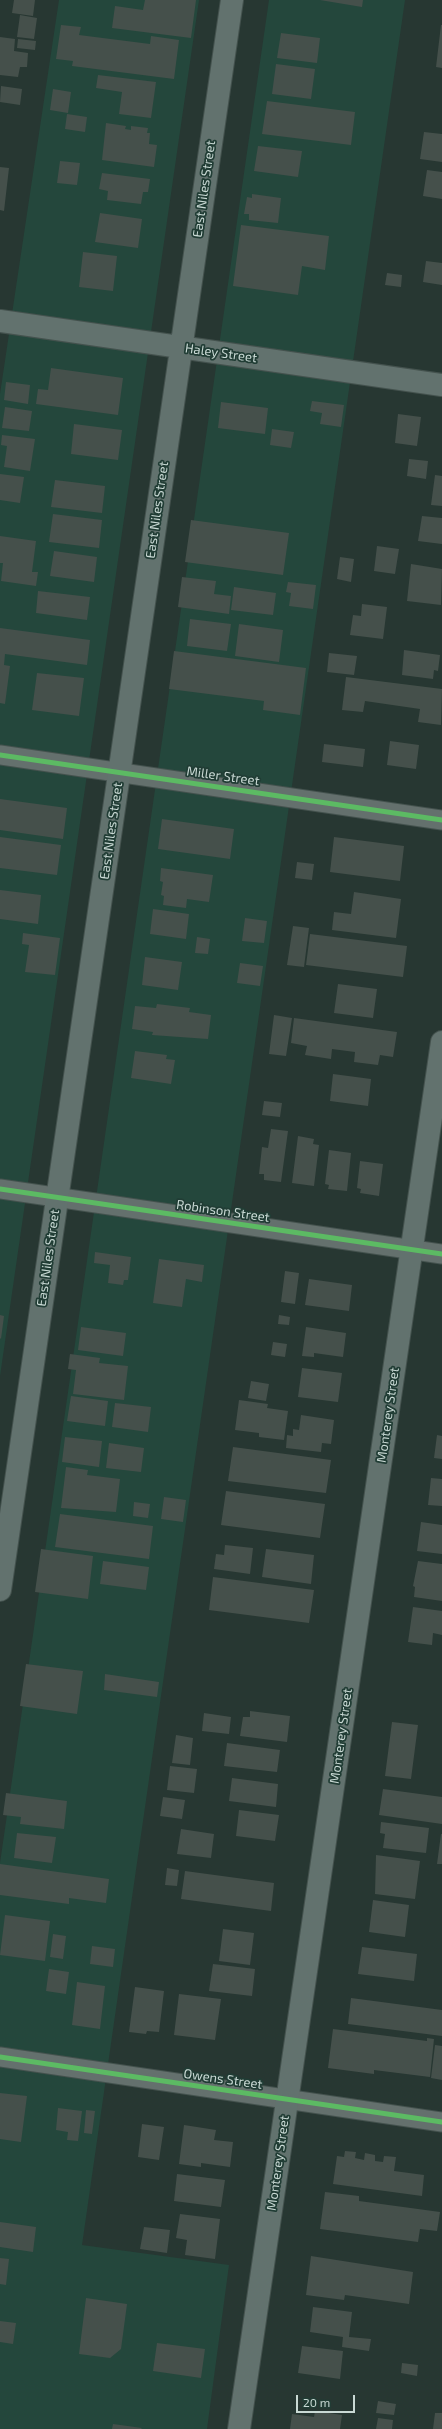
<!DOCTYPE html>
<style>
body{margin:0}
#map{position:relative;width:442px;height:2429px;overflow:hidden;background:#273732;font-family:"Exo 2",sans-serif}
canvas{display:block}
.scale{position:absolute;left:296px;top:2395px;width:59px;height:18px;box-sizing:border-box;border:2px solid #c9d9d4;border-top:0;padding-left:5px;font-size:12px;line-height:14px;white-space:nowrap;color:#c9d9d4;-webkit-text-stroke:3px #213d35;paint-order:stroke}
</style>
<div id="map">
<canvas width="442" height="2429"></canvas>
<div class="scale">20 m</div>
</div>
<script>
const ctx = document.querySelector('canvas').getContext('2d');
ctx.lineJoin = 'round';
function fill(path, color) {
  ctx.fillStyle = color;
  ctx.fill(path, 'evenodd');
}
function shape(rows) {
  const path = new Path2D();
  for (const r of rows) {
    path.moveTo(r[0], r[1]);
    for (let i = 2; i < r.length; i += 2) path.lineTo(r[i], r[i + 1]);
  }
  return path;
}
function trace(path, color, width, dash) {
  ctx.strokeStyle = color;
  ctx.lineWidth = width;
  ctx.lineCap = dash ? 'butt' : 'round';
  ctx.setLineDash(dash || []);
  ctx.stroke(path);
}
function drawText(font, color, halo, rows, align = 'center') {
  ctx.font = font + ' "Exo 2",sans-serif';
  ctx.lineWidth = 3.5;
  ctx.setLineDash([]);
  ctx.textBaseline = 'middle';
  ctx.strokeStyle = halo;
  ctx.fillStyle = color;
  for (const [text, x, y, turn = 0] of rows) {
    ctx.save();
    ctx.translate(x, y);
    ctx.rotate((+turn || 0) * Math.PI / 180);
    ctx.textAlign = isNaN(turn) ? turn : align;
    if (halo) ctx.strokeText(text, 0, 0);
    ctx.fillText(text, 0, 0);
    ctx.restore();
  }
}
const built = shape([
 [59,0,199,0,0,1376,0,394],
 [269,0,405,0,82,2245,229,2265,207,2429,0,2429,0,1863]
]);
const building = shape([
 [14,0,35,0,33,16,12,13],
 [145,0,196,0,191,38,112,28,115,6,143,10],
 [320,0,363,0,362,7],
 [20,15,37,18,34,39,17,37],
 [61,25,81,27,79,35,150,44,151,36,179,40,174,79,72,66,73,61,56,59],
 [441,25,442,25,442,68,436,67],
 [281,33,320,38,317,63,277,58],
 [0,37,15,39,14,51,28,53,27,67,20,67,18,77,0,75],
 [18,39,36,41,35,50,17,48],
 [276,64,315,69,311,99,272,94],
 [98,75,156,82,151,118,119,114,122,92,96,88],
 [1,86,22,89,20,105,0,102],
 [53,89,71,92,68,113,50,110],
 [267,101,355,112,351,145,262,134],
 [67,114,87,117,85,132,65,129],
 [106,123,126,126,125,129,131,130,131,126,148,128,147,133,150,133,149,144,157,145,154,167,102,160],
 [424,132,442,134,442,162,420,159],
 [258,146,302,151,298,177,254,171],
 [60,161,80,163,77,185,57,183],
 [0,167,9,168,4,211,0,210],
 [427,170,442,172,442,199,423,196],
 [102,173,150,179,148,192,143,192,141,204,107,200,108,191,99,189],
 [252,194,281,198,278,223,249,220,249,214,244,214,247,197,252,198],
 [100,213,142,219,138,248,95,242],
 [241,225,329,236,325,270,302,266,298,295,233,286],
 [83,252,117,256,113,291,79,287],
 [426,261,442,263,442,285,423,282],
 [387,273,402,275,401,287,385,285],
 [51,368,123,378,118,415,36,404,38,389,48,390],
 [6,382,30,385,28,404,4,400],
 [312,401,344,405,341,427,320,424,322,413,310,411],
 [221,402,268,408,265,434,218,428],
 [5,407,32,411,29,431,2,428],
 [398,414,421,417,417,446,395,443],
 [74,424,122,430,118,460,71,454],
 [272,429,294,432,291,448,270,445],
 [2,435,35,439,30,471,4,467,7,446,1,445],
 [409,459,428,461,426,479,407,476],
 [0,474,24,477,20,503,0,500],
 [435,475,442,476,442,506,431,505],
 [55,480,105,486,102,513,51,507],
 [53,514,102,520,99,548,49,542],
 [422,516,442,518,442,544,418,541],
 [191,520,289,533,283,575,185,562],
 [0,536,36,541,32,572,38,572,36,586,1,581,3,563,0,563],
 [377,546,399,549,395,574,374,571],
 [54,551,97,557,94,582,50,576],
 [340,557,354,559,351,582,337,579],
 [411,564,442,569,441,605,407,601],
 [182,577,216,581,214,594,231,596,229,614,178,607],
 [288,582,316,585,313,609,289,606,291,593,286,592],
 [234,587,276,593,273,615,231,610],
 [38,591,90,597,87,620,36,613],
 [362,604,387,607,383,639,350,635,353,615,361,616],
 [190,619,231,624,227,651,187,646],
 [239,624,283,630,279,662,235,656],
 [0,628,90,640,87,665,5,654,4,665,10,666,5,704,0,703],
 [404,650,440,655,438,671,434,670,433,679,402,675],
 [174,651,306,668,300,715,263,710,264,701,169,689],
 [329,653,357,656,354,675,327,672],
 [37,673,84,678,79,716,32,710],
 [346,677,442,689,441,725,418,722,420,709,365,701,363,712,342,710],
 [390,741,419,745,416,769,387,765],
 [324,744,365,749,363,767,322,762],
 [0,799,67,808,63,839,0,830],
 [162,819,234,829,230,859,158,849],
 [0,837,61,845,57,875,0,868],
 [334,837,404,846,400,881,330,872],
 [297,862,314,864,312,880,295,878],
 [161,868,213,875,209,902,187,899,186,908,163,905,164,896,161,895,163,882,160,881],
 [0,890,41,895,38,924,0,919],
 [354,892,401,899,396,938,332,930,334,912,351,914],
 [153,909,189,914,186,939,150,934],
 [245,918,267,921,264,943,242,941],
 [293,926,309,928,304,967,287,965],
 [23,933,60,938,55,975,25,972,29,945,22,944],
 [310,934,407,946,403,977,306,965],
 [197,937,210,939,208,954,195,953],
 [145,957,182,962,178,990,142,985],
 [240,963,263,966,260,986,237,983],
 [338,984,377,989,373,1018,334,1013],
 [157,1004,190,1008,189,1012,211,1015,208,1039,152,1035,153,1032,132,1029,135,1006,156,1008],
 [274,1015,292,1018,286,1056,269,1054],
 [294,1018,397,1032,393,1057,380,1055,378,1065,354,1062,355,1052,332,1049,331,1059,305,1055,307,1046,291,1043],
 [135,1051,167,1055,166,1059,175,1060,171,1084,131,1078],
 [333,1074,371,1079,368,1106,330,1101],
 [264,1101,282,1103,280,1117,262,1115],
 [271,1129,288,1131,281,1182,264,1180,264,1174,259,1174,262,1147,268,1148],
 [298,1136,314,1139,313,1144,319,1145,314,1186,292,1183],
 [329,1150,351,1153,347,1191,328,1189,329,1185,325,1184],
 [360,1161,383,1164,379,1196,360,1193,361,1189,357,1188],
 [95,1252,131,1257,128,1280,124,1280,123,1285,108,1283,110,1265,94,1263],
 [159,1259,204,1265,202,1282,186,1279,182,1307,153,1303],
 [285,1271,299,1273,295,1304,281,1302],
 [309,1279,352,1285,349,1311,305,1305],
 [0,1315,4,1316,1,1339,0,1338],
 [279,1315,290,1317,289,1325,278,1324],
 [81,1327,126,1333,123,1356,78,1350],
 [306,1327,346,1333,343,1357,314,1353,314,1357,302,1356],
 [273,1342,287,1344,285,1357,271,1355],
 [70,1354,100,1358,99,1363,128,1366,124,1400,73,1394,76,1370,68,1369],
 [302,1368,342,1373,338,1402,298,1397],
 [251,1381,269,1384,266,1401,248,1398],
 [71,1396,108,1401,105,1426,67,1421],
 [239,1400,268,1404,267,1408,288,1411,284,1440,259,1437,259,1433,235,1430],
 [115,1403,151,1407,148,1432,112,1427],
 [301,1415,334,1420,331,1444,322,1443,321,1452,286,1448,287,1435,293,1436,293,1429,299,1430],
 [437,1435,442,1436,442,1459,434,1458],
 [65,1437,102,1441,99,1467,62,1462],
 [109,1443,144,1448,141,1472,106,1468],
 [233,1447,331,1460,326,1493,228,1481],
 [66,1467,88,1470,87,1475,120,1479,116,1512,61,1508],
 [431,1478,442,1479,442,1506,428,1505],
 [226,1491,325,1504,320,1538,221,1525],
 [164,1497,186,1500,183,1522,161,1519],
 [134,1502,150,1504,148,1518,133,1516],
 [60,1514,153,1526,149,1559,55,1547],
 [421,1522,442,1525,442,1554,417,1551],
 [225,1545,253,1548,250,1574,214,1569,216,1554,224,1555],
 [41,1549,93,1556,88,1599,35,1592],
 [266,1549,314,1555,311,1584,262,1577],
 [103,1561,149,1567,146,1590,100,1584],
 [418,1561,442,1564,442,1601,414,1597,415,1587,413,1586],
 [213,1577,314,1590,309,1623,209,1610],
 [413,1607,442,1611,442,1635,433,1633,432,1645,408,1642],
 [26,1664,83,1671,77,1714,20,1706],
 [105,1674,159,1682,157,1697,104,1690],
 [250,1711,290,1716,287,1742,240,1736,243,1717,250,1717],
 [204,1713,231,1717,229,1734,202,1731],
 [392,1722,418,1725,411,1779,385,1776],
 [176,1735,193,1738,190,1765,172,1763],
 [227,1743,280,1750,277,1772,224,1766],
 [170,1766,197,1769,194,1793,167,1790],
 [232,1778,278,1784,276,1807,229,1801],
 [383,1789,442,1797,442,1824,379,1815],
 [6,1793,67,1801,64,1829,20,1824,21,1817,3,1815],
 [163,1797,185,1800,182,1819,160,1816],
 [239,1810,279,1815,275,1841,236,1836],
 [381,1822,429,1828,426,1853,383,1848,385,1834,380,1833],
 [181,1829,214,1834,211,1858,177,1854],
 [17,1833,56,1837,52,1863,14,1858],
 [441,1834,442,1834,442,1864,437,1864],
 [376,1855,420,1861,415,1899,375,1894],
 [0,1864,109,1879,106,1903,69,1898,69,1904,0,1895],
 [167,1868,179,1870,177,1886,165,1885],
 [185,1871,274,1883,271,1911,181,1899],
 [373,1900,409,1905,405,1937,369,1932],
 [5,1915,50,1921,45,1961,0,1955],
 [223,1929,254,1933,250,1965,219,1961],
 [53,1934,66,1936,63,1959,50,1957],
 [92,1946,115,1949,113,1967,90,1964],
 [362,1947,417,1954,414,1981,358,1974],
 [213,1964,255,1969,252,1996,209,1991],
 [49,1969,69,1972,66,1994,46,1991],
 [77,1982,105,1986,100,2029,72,2025],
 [135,1987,164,1991,159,2032,147,2031,146,2034,129,2032],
 [179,1994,221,1999,215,2040,174,2035],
 [351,1998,442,2010,442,2036,348,2024],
 [333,2029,427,2041,427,2038,434,2039,430,2077,374,2070,374,2074,328,2068],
 [435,2045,442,2046,442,2080,431,2078],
 [0,2093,27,2096,21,2142,0,2139],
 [58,2108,82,2111,78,2141,67,2140,68,2132,56,2130],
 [86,2110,95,2111,92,2134,84,2133],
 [142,2124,164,2127,159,2160,138,2157],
 [184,2125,216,2130,214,2140,233,2142,230,2167,201,2163,201,2167,179,2164],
 [345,2151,356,2152,355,2158,364,2160,365,2153,375,2155,375,2161,383,2162,384,2156,396,2157,394,2171,424,2175,422,2196,333,2184,337,2156,344,2157],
 [177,2174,225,2180,221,2207,174,2201],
 [325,2192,359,2196,359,2201,440,2212,437,2231,420,2229,418,2242,320,2229],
 [180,2214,220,2219,215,2259,185,2255,187,2240,176,2238],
 [0,2222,36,2227,33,2252,0,2247],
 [144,2227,170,2230,167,2253,140,2249],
 [311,2256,413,2272,409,2304,345,2295,344,2300,306,2295],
 [0,2258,9,2259,6,2285,0,2284],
 [86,2298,127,2304,121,2349,110,2358,79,2354],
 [313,2307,352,2312,349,2337,371,2339,369,2351,342,2347,343,2337,310,2332],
 [0,2321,16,2323,13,2344,0,2342],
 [157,2343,205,2349,201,2378,153,2371],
 [302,2346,343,2351,340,2379,298,2373],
 [402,2363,418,2365,417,2376,401,2373],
 [378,2401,396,2404,394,2415,376,2413],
 [315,2411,342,2415,340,2429,290,2429,292,2414,314,2417],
 [435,2413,442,2413,442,2429,433,2429],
 [378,2418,393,2420,392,2429,376,2429],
 [113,2424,142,2428,141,2429,112,2429]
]);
const street = shape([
 [0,755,442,820],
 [0,1189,442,1254],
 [0,2057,442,2122]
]);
const secondary = shape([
 [0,321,442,385],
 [0,1590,232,0],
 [239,2429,442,1042]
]);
const cycleway = shape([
 [0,755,442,820],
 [0,1189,442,1254],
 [0,2057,442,2122]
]);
const streetNames = [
 ["East Niles Street",204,189,-82],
 ["Haley Street",221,353,8],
 ["East Niles Street",157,510,-82],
 ["Miller Street",223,776,8],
 ["East Niles Street",111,831,-82],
 ["Robinson Street",223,1211,8],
 ["East Niles Street",48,1258,-82],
 ["Monterey Street",388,1415,-82],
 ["Monterey Street",341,1736,-82],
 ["Owens Street",223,2079,8],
 ["Monterey Street",278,2163,-82]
];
fill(built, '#24473c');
fill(building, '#45504b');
trace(street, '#44524e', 21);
trace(secondary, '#44524e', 24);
trace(street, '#64706d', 19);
trace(secondary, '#62726e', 22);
trace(cycleway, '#5cba63', 5);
drawText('13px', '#c9d9d4', '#213d35', streetNames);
</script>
